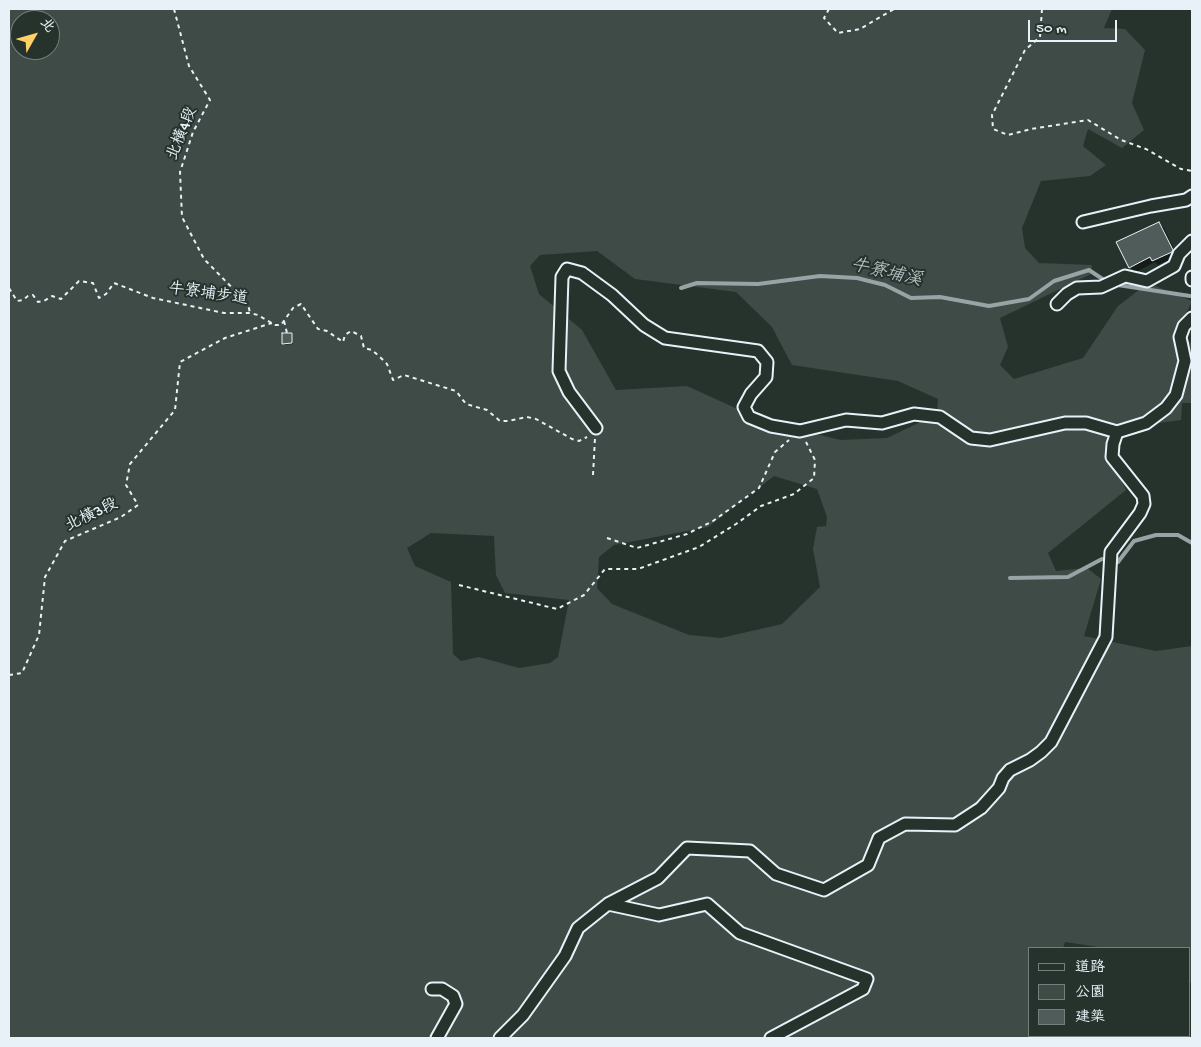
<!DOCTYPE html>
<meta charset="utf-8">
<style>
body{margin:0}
#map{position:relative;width:1201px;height:1047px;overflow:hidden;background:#26332d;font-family:"Gochi Hand","LXGW WenKai TC",sans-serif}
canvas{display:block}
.frame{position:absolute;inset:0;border:10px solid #e8f1f8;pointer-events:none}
.legend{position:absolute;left:1028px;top:947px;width:162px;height:90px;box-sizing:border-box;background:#26332d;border:1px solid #747f7e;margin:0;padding:6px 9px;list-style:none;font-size:15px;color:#e8f1f8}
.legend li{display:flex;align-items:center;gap:10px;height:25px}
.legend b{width:25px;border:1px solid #747f7e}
.north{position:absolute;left:10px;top:10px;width:50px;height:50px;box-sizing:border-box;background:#26332d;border:1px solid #747f7e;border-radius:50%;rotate:52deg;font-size:14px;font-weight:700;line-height:20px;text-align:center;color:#e8f1f8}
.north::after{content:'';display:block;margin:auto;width:18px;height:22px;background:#ffd166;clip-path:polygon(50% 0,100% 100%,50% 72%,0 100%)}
.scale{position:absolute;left:1028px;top:20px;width:89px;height:22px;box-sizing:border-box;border:2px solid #e8f1f8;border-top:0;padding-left:6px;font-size:15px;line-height:18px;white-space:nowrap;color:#e8f1f8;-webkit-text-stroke:4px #26332d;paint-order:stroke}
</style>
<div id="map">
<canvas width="1201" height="1047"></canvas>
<div class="frame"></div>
<ul class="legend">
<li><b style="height:6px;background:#26332d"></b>道路</li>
<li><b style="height:14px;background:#3e4b47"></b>公園</li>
<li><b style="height:14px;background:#505c59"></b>建築</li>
</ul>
<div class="north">北</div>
<div class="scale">50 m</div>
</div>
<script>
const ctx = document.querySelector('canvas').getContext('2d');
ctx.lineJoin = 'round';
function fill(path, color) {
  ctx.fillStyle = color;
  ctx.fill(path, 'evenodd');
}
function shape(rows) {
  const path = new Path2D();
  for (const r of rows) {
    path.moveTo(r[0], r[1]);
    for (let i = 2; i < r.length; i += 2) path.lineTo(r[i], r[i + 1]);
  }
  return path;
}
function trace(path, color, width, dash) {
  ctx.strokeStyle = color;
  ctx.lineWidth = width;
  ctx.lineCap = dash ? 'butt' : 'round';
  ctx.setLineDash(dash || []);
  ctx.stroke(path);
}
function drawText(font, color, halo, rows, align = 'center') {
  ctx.font = font + ' "Gochi Hand","LXGW WenKai TC",sans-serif';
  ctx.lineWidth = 4;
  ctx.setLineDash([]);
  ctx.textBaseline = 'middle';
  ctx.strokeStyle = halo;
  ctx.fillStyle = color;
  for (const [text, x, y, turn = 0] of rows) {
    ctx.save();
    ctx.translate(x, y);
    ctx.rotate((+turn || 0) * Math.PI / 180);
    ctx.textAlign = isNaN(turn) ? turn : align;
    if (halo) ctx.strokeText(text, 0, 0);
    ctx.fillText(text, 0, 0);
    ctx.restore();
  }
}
const green = shape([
 [9,9,1112,9,1104,28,1125,29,1145,50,1132,103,1144,130,1122,148,1088,129,1083,146,1106,165,1090,176,1041,181,1022,228,1025,248,1039,263,1092,265,1091,274,1000,318,1008,347,1000,365,1014,379,1083,358,1118,306,1148,283,1192,301,1180,327,1184,336,1192,344,1192,403,1182,403,1181,420,1113,429,1110,457,1126,490,1048,553,1056,571,1087,568,1101,579,1084,636,1156,651,1192,646,1192,984,1190,982,1190,948,1105,948,1065,942,1063,948,1030,948,1030,1036,1079,1036,1080,1038,9,1038],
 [20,20,50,20,50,50,20,50],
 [597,251,635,279,736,292,772,327,792,365,898,381,938,399,937,414,887,438,841,440,766,422,687,386,616,390,582,330,539,294,530,266,540,255],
 [774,476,817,489,827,517,826,526,817,527,813,549,820,587,782,624,721,638,689,635,612,604,597,588,599,557,614,545,708,527],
 [431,533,494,536,496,575,505,593,569,600,558,657,550,663,519,668,479,657,461,661,453,654,451,582,415,566,407,548]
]);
const shadow = shape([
 [1159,223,1164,228,1177,256,1158,265,1155,262,1136,272,1130,267,1117,242],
 [291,334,293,344,285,345,283,343]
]);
const stream = shape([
 [1118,285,1190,296],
 [681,288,697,283,758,284,820,276,857,278,885,285,911,298,940,297,989,306,1029,299,1054,281,1089,270,1104,280],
 [1118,562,1134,541,1156,535,1178,535,1192,543],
 [1010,578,1068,577,1102,559]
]);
const building = shape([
 [1159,222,1173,250,1172,252,1152,261,1150,257,1129,268,1116,242,1159,222],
 [282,333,292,333,292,343,282,344,282,333]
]);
const path = shape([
 [174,9,189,66,210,100,193,132,180,172,182,217,204,259,248,304,250,313],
 [829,9,824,18,838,33,860,29,894,9],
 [1042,9,1040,37,1025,50,992,115,993,129,1008,135,1031,129,1088,120,1121,140,1146,149,1181,169,1192,171],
 [9,288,17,301,23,300,28,296,33,295,38,302,44,301,52,296,61,299,79,281,93,283,99,298,106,294,114,283,153,298,224,313,250,313,258,315,275,325,281,325,293,308,301,304,318,329,327,331,343,342,345,335,351,331,361,336,364,348,372,350,379,356,387,364,393,380,404,375,456,391,466,404,487,410,500,421,508,421,527,417,536,419,572,439,579,441,587,437],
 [284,321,287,333],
 [593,475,595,438],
 [607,538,637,548,687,534,713,521,759,488,775,452,789,440],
 [459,585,557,609,584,595,605,569,638,569,699,547,736,524,761,506,794,494,814,478,815,460,806,442],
 [9,675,22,673,39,635,45,577,65,541,121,517,138,505,126,485,130,464,175,410,180,362,225,338,272,323]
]);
const minor = shape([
 [1083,222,1151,206,1186,200,1192,196],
 [1192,277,1192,280],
 [1057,304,1067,294,1077,288,1101,287,1125,276,1147,281,1174,266,1179,254,1192,241],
 [596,428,569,392,559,371,562,277,567,269,582,273,612,295,644,325,665,338,758,351,767,362,766,377,751,394,744,407,749,417,771,426,800,431,846,420,882,423,914,414,940,417,971,438,990,440,1065,423,1086,423,1117,432,1146,423,1166,408,1176,395,1185,361,1180,337,1184,326,1192,318],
 [608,904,659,915,707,904,740,933,867,979,863,989,771,1038],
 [432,989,442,989,453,996,456,1004,437,1038],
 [500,1038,523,1015,565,956,578,928,608,904,658,878,687,848,750,851,776,874,824,890,868,865,879,838,905,824,955,825,981,808,999,788,1003,778,1010,770,1030,760,1041,752,1051,742,1106,637,1111,552,1140,513,1144,504,1143,496,1112,457,1113,444,1117,432]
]);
const streetNames = [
 ["北橫4段",183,134,-68],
 ["牛寮埔步道",208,295,8],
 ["北橫3段",92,516,-26]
];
const waterNames = [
 ["牛寮埔溪",886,274,13]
];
fill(green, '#3e4b47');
fill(shadow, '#0007');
trace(stream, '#98a3a5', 4);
fill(building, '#505c59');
trace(building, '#e8f1f8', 1);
trace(minor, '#e8f1f8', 15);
trace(path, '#e8f1f8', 2, [4, 4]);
trace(minor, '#26332d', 11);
drawText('16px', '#e8f1f8', '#26332d', streetNames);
drawText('italic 18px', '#b3bdc0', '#26332d', waterNames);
</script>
